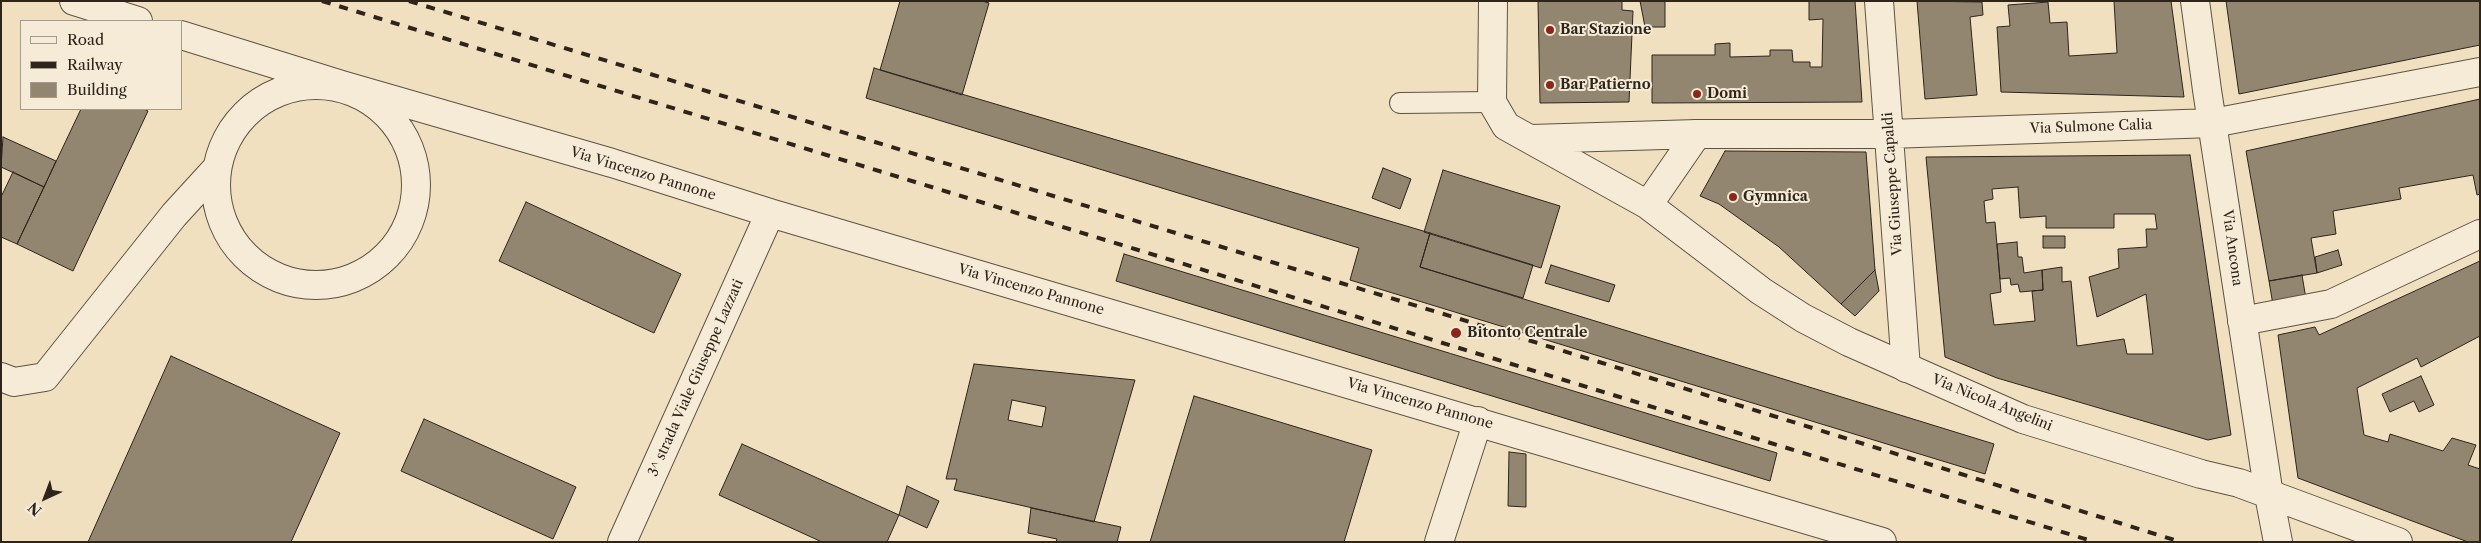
<!DOCTYPE html>
<style>
body{margin:0}
#map{position:relative;width:2481px;height:543px;overflow:hidden;background:#f0e0c0;font-family:"Libre Caslon Text",serif}
canvas{display:block}
.frame{position:absolute;inset:0;border:2px solid #2e241c;pointer-events:none}
.legend{position:absolute;left:20px;top:20px;width:162px;height:90px;box-sizing:border-box;background:#f5ebd6;border:1px solid #a59b8c;margin:0;padding:6px 9px;list-style:none;font-size:15px;color:#2e241c}
.legend li{display:flex;align-items:center;gap:10px;height:25px}
.legend b{width:25px;border:1px solid #a59b8c}
.north{position:absolute;left:20px;top:473px;width:50px;height:50px;-webkit-text-stroke:4px #f5ebd6;paint-order:stroke;rotate:223deg;font-size:14px;font-weight:700;line-height:20px;text-align:center;color:#2e241c}
.north::after{content:'';display:block;margin:auto;width:18px;height:22px;background:#2e241c;clip-path:polygon(50% 0,100% 100%,50% 72%,0 100%)}
</style>
<div id="map">
<canvas width="2481" height="543"></canvas>
<div class="frame"></div>
<ul class="legend">
<li><b style="height:6px;background:#f5ebd6"></b>Road</li>
<li><b style="height:6px;background:#2e241c"></b>Railway</li>
<li><b style="height:14px;background:#938671"></b>Building</li>
</ul>
<div class="north">N</div>
</div>
<script>
const ctx = document.querySelector('canvas').getContext('2d');
ctx.lineJoin = 'round';
function fill(path, color) {
  ctx.fillStyle = color;
  ctx.fill(path, 'evenodd');
}
function shape(rows) {
  const path = new Path2D();
  for (const r of rows) {
    if (r.length === 3) {
      path.moveTo(r[0] + r[2], r[1]);
      path.arc(r[0], r[1], r[2], 0, 2 * Math.PI);
      continue;
    }
    path.moveTo(r[0], r[1]);
    for (let i = 2; i < r.length; i += 2) path.lineTo(r[i], r[i + 1]);
  }
  return path;
}
function trace(path, color, width, dash) {
  ctx.strokeStyle = color;
  ctx.lineWidth = width;
  ctx.lineCap = dash ? 'butt' : 'round';
  ctx.setLineDash(dash || []);
  ctx.stroke(path);
}
function drawText(font, color, halo, rows, align = 'center') {
  ctx.font = font + ' "Libre Caslon Text",serif';
  ctx.lineWidth = 4;
  ctx.setLineDash([]);
  ctx.textBaseline = 'middle';
  ctx.strokeStyle = halo;
  ctx.fillStyle = color;
  for (const [text, x, y, turn = 0] of rows) {
    ctx.save();
    ctx.translate(x, y);
    ctx.rotate((+turn || 0) * Math.PI / 180);
    ctx.textAlign = isNaN(turn) ? turn : align;
    if (halo) ctx.strokeText(text, 0, 0);
    ctx.fillText(text, 0, 0);
    ctx.restore();
  }
}
const building = shape([
 [900,1,982,1,989,3,962,95,880,70,900,1],
 [1538,1,1622,1,1622,10,1633,11,1629,102,1540,103,1538,1],
 [1640,1,1665,1,1665,27,1645,27,1640,1],
 [1809,1,1855,1,1862,102,1652,103,1652,55,1715,55,1715,44,1730,43,1730,57,1770,56,1770,50,1792,50,1793,62,1810,62,1810,67,1822,67,1823,19,1809,20,1809,1],
 [1917,1,1982,2,1983,15,1970,17,1977,95,1925,99,1917,1],
 [2114,1,2171,1,2184,97,2001,92,1997,27,2010,26,2008,5,2048,2,2050,23,2067,22,2069,56,2117,53,2114,1],
 [2226,1,2480,1,2480,45,2239,94,2226,1],
 [874,68,1430,233,1420,267,1994,444,1985,474,1350,280,1359,248,866,98,874,68],
 [2480,99,2480,194,2477,195,2473,175,2399,188,2401,199,2333,211,2336,234,2311,238,2317,273,2269,281,2246,151,2480,99],
 [81,109,144,109,148,111,73,271,17,244,81,109],
 [3,137,56,161,44,187,1,167,3,137],
 [1725,151,1866,152,1875,270,1841,304,1779,247,1719,204,1700,196,1725,151],
 [2190,155,2231,435,2208,440,1997,378,1945,357,1926,157,2190,155],
 [2018,187,2020,218,2046,216,2046,228,2114,228,2114,214,2155,214,2157,229,2146,229,2147,247,2118,249,2119,268,2089,277,2097,317,2146,294,2153,354,2127,354,2124,339,2077,346,2071,281,2062,282,2062,267,2042,270,2043,290,2032,291,2035,321,1994,325,1990,294,2001,292,1995,222,1986,223,1984,201,1993,199,1992,189,2018,187],
 [1383,168,1411,179,1400,209,1372,198,1383,168],
 [1443,170,1560,206,1541,268,1424,232,1443,170],
 [13,172,44,187,17,244,1,237,1,197,13,172],
 [526,202,681,274,654,333,499,261,526,202],
 [1430,233,1533,265,1523,298,1420,267,1430,233],
 [2043,236,2065,236,2065,248,2043,248,2043,236],
 [2017,242,2018,257,2022,257,2024,273,2042,270,2043,290,2020,292,2018,284,2011,285,2010,278,2000,279,1997,244,2017,242],
 [2338,250,2342,265,2317,273,2315,257,2338,250],
 [1124,254,1777,453,1770,481,1116,281,1124,254],
 [2480,261,2480,336,2421,367,2417,358,2357,388,2364,435,2388,442,2390,434,2443,451,2452,438,2476,445,2468,465,2480,469,2480,542,2468,542,2298,478,2278,335,2315,327,2319,335,2480,261],
 [1551,265,1615,285,1609,302,1545,283,1551,265],
 [1875,270,1879,291,1855,316,1841,304,1875,270],
 [2302,275,2306,299,2273,305,2269,281,2302,275],
 [171,356,340,433,291,542,88,542,171,356],
 [974,364,1135,380,1094,522,954,490,957,479,946,479,974,364],
 [1012,400,1046,407,1042,427,1008,420,1012,400],
 [2421,376,2434,405,2419,412,2414,401,2390,412,2382,394,2421,376],
 [1194,396,1372,450,1344,542,1150,542,1194,396],
 [424,419,576,487,553,539,401,471,424,419],
 [742,444,899,515,887,542,822,542,719,495,742,444],
 [1509,452,1526,454,1526,507,1508,506,1509,452],
 [907,486,939,501,927,528,899,515,907,486],
 [1031,508,1121,527,1117,542,1056,542,1057,539,1028,533,1031,508]
]);
const service = shape([
 [1400,103,1492,102]
]);
const minor = shape([
 [74,1,138,21],
 [1879,1,1906,368],
 [2195,1,2207,90,2269,495],
 [181,35,342,85,612,163,770,213,1882,542],
 [316,185,100],
 [1697,134,1889,134,2213,123,2480,72],
 [2242,321,2331,304,2480,234],
 [1,377,14,382,45,377,174,215,217,168],
 [622,542,770,213],
 [1439,542,1478,421]
]);
const tertiary = shape([
 [1493,1,1492,102,1506,126,1648,205,1761,291,1803,318,1849,342,2023,419,2201,474,2239,483,2398,542],
 [1531,139,1697,134],
 [1648,205,1697,134],
 [2269,495,2278,542]
]);
const rail = shape([
 [322,1,2095,542],
 [409,1,1460,319,2181,542]
]);
const markers = [
 [1550,30,5,"#8f2418"],
 [1550,85,5,"#8f2418"],
 [1697,94,5,"#8f2418"],
 [1733,197,5,"#8f2418"],
 [1456,333,6,"#8f2418"]
];
const poiNames = [
 ["Bar Stazione",1560,30],
 ["Bar Patierno",1560,85],
 ["Domi",1707,94],
 ["Gymnica",1743,197],
 ["Bitonto Centrale",1467,333]
];
const streetNames = [
 ["Via Sulmone Calia",2091,127,-2],
 ["Via Vincenzo Pannone",643,174,17],
 ["Via Giuseppe Capaldi",1893,184,-94],
 ["Via Ancona",2232,248,82],
 ["Via Vincenzo Pannone",1031,290,16],
 ["3^ strada Viale Giuseppe Lazzati",696,378,-66],
 ["Via Nicola Angelini",1992,403,22],
 ["Via Vincenzo Pannone",1420,404,16]
];
fill(building, '#938671');
trace(building, '#2e241c', 1);
trace(service, '#5e5345', 22);
trace(minor, '#5e5345', 30);
trace(tertiary, '#5e5345', 30);
trace(service, '#f5ebd6', 20);
trace(minor, '#f5ebd6', 28);
trace(tertiary, '#f5ebd6', 28);
trace(rail, '#2e241c', 4, [9, 9]);
for (const [x, y, r, color] of markers) {
  const dot = new Path2D();
  dot.arc(x, y, r, 0, 2 * Math.PI);
  ctx.fillStyle = color;
  ctx.fill(dot);
  trace(dot, '#f5ebd6', 2);
}
drawText('bold 14px', '#2e241c', '#f5ebd6', poiNames, 'left');
drawText('14px', '#2e241c', '#f5ebd6', streetNames);
</script>
